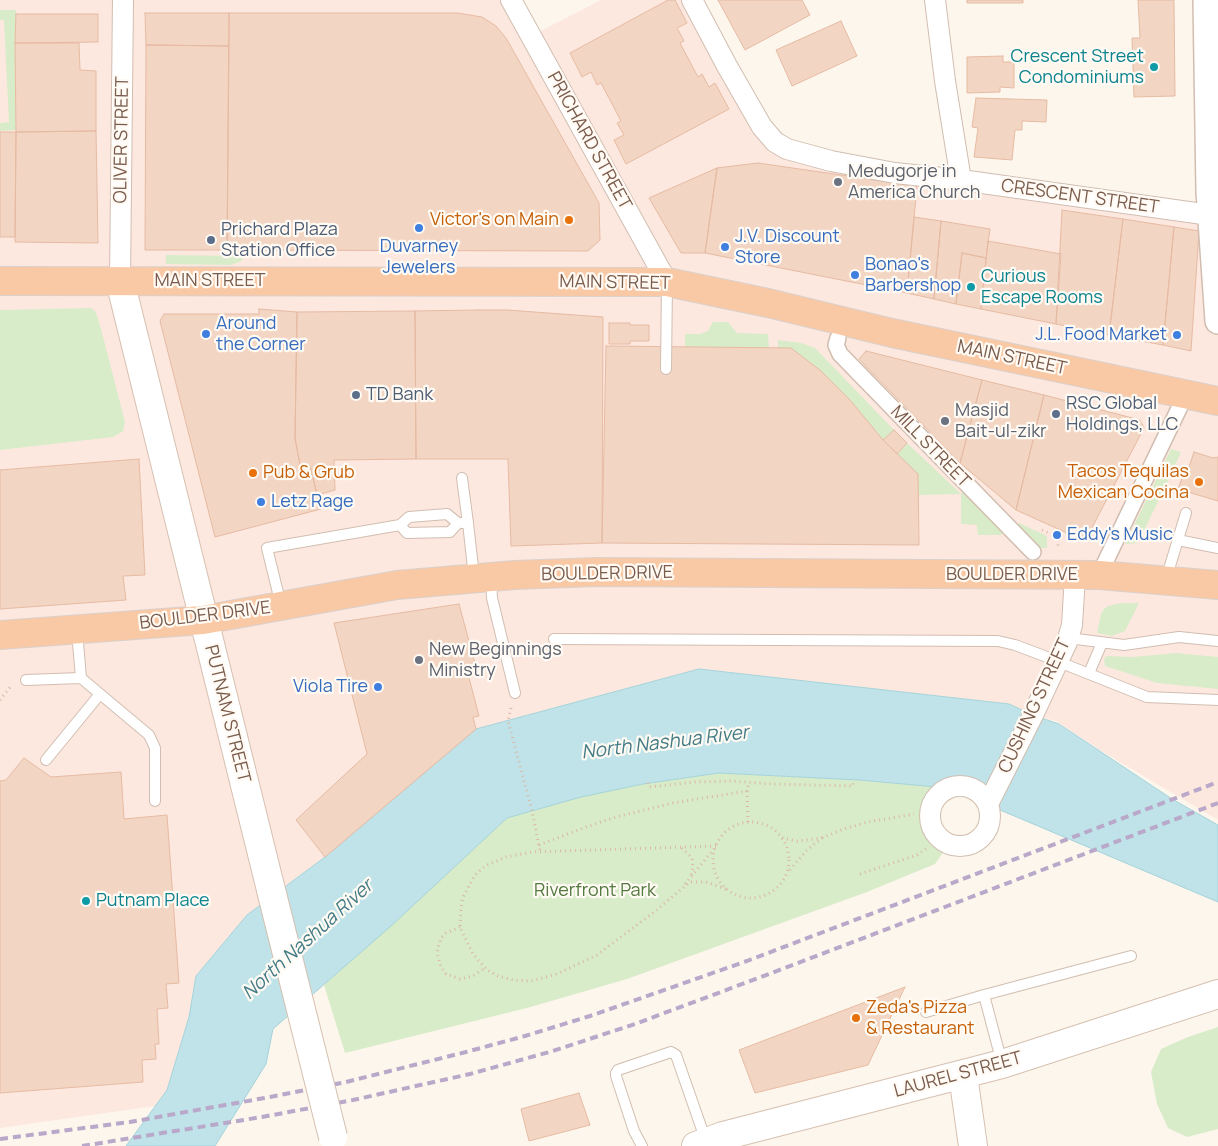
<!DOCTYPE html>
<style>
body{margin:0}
canvas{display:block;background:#fdf6ec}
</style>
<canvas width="1218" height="1146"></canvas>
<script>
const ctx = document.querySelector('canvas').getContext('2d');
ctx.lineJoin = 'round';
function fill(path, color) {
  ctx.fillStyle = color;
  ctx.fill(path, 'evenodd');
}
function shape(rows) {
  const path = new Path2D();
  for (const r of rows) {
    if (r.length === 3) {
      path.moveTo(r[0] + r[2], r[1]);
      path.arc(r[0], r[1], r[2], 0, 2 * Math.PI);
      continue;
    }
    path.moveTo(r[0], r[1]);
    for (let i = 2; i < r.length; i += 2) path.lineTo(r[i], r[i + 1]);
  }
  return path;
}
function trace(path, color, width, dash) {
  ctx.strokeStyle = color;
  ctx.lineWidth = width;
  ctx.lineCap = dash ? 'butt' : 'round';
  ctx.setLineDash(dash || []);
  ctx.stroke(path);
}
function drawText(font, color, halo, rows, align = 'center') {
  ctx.font = font + ' Manrope,sans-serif';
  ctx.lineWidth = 4.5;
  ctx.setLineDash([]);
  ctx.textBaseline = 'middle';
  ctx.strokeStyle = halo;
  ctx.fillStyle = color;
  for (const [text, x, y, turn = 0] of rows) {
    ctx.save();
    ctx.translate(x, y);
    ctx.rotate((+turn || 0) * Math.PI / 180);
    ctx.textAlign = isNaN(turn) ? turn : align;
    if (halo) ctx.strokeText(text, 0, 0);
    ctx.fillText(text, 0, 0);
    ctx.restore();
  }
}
const commercial = shape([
 [0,0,511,0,531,36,601,0,692,0,782,147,1210,215,1218,76,1218,820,1103,752,1056,721,1033,715,1009,704,699,669,476,729,325,857,247,915,196,976,189,1017,167,1090,155,1106,0,1128]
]);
const green = shape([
 [0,10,16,10,16,130,0,131,0,123,9,122,4,20,0,20],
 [166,255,245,256,241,261,231,265,166,264],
 [91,308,96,312,101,329,125,422,123,431,113,437,0,450,0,310],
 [713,322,728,322,737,333,768,334,769,348,685,347,685,334,700,334,708,331],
 [778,340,801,343,815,348,894,430,883,440,850,400,821,371,791,348,778,348],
 [907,443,961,494,964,491,1004,531,1001,535,978,535,977,525,961,524,961,494,918,495,918,474,897,454],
 [1171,449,1181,452,1166,485,1138,543,1125,544],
 [1019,523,1047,536,1047,548,1035,548,1016,527],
 [1121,603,1139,603,1125,631,1112,636,1097,633,1101,614,1104,609,1108,606],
 [1176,653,1218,657,1218,689,1157,683,1105,666,1104,661,1105,657,1109,656,1132,657],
 [719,773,859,780,948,788,939,795,932,805,930,816,933,828,940,837,949,844,935,864,867,892,627,979,527,1008,345,1053,324,985,507,818,580,797,643,784],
 [1218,1027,1218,1129,1187,1137,1168,1128,1157,1104,1151,1072,1161,1049,1188,1037]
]);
const water = shape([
 [699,669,1009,704,1033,715,1059,724,1172,799,1218,825,1218,902,948,788,859,780,719,773,643,784,581,797,507,818,391,926,273,1029,266,1064,215,1146,126,1146,167,1090,189,1017,196,976,247,915,325,857,476,729,699,669]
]);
const building = shape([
 [668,0,675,0,687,23,677,28,684,41,680,43,698,77,702,74,709,87,715,83,729,109,626,164,614,140,624,135,617,123,621,121,601,83,597,85,591,72,582,77,570,53,668,0],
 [718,0,802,0,810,15,745,50,718,0],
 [967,0,1023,0,1023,3,967,3,967,0],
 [1138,0,1174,0,1175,96,1134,97,1132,38,1140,38,1138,0],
 [145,13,229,13,229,46,146,45,145,13],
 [229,13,457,13,482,17,496,26,506,38,599,203,600,240,588,251,227,250,229,13],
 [16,14,98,14,98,42,15,43,16,14],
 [841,21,857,56,792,86,776,50,841,21],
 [15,43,79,43,80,70,96,71,96,131,16,132,15,43],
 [146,45,229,46,227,250,145,250,146,45],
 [1003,56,1003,62,1014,62,1014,88,1000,87,1000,92,967,93,967,57,1003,56],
 [976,98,1047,100,1046,122,1022,121,1022,130,1015,130,1012,160,974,157,978,128,972,127,976,98],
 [96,131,98,243,15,242,16,132,96,131],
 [0,132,16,132,15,237,0,237,0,132],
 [758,163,917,186,907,293,705,253,717,168,758,163],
 [717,168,705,253,681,253,649,198,717,168],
 [1062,210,1123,219,1109,335,1056,324,1062,210],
 [914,217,941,221,934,299,907,293,914,217],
 [1123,219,1174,227,1163,345,1109,335,1123,219],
 [941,221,990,229,986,258,962,253,956,304,934,299,941,221],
 [1174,227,1199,231,1191,351,1163,345,1174,227],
 [988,241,1061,254,1056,324,981,309,988,241],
 [962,253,986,258,981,309,956,304,962,253],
 [259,309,297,312,295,438,300,465,310,466,321,509,215,537,160,321,164,314,259,314,259,309],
 [479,310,507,310,603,317,602,543,511,546,508,459,416,459,415,311,479,310],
 [415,311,416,459,334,460,335,490,317,495,310,466,300,465,295,438,297,312,415,311],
 [609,323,630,323,630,325,649,325,649,341,630,341,630,344,609,344,609,323],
 [606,346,791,348,821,371,850,400,883,440,918,474,919,545,602,543,606,346],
 [866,351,982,380,960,463,859,359,866,351],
 [982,380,1044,395,1016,510,960,463,982,380],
 [1044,395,1140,420,1144,428,1085,541,1016,510,1044,395],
 [894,430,907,443,897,454,883,440,894,430],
 [1194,452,1213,458,1218,457,1218,501,1178,489,1183,475,1186,476,1194,452],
 [139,459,145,575,123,576,126,600,0,609,0,470,139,459],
 [459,604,477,671,468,674,479,716,473,717,476,729,325,857,296,820,367,754,334,623,459,604],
 [24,758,51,777,121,772,124,819,167,815,179,983,166,984,168,1008,157,1009,159,1044,155,1044,156,1059,142,1060,143,1082,0,1093,0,781,6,780,24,758],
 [905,987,868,1065,755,1093,739,1050,905,987],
 [579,1093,590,1125,529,1141,521,1109,579,1093]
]);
const path = shape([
 [1042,530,1058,537,1058,548],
 [0,700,11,686],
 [511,708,508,721,532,811,540,851],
 [648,783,649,787,695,782,730,781,773,784,853,786,853,780],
 [747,791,748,823],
 [751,860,38],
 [782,838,797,841,822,838,806,851,788,872],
 [822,838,844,829,868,822,914,814],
 [539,845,586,827,616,817,673,803,747,791,749,782],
 [716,846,532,852,506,857,485,866,475,875,463,897,461,908,460,927,473,954,487,970,498,976,514,980,531,981,557,974,597,955,653,913,690,882,706,882,726,889],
 [682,848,692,858,693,868,691,875],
 [860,874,917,855,926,849],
 [685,884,714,849],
 [460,927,446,933,441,938,437,952,441,967,446,974,460,979,473,976,485,968]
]);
const service = shape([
 [666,369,667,283],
 [462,523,468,523,462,478],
 [468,523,474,577],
 [1178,540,1218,548],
 [491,577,492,598,515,693],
 [1166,579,1186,513],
 [281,605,267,548,400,525,409,517,447,514,458,523,450,532,407,533,400,525],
 [1068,638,1124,645,1179,637,1218,641],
 [554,639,998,641,1015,645,1039,654,1147,697,1218,700],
 [1089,673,1102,643],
 [81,678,149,735,155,748,155,801],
 [26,680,81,678,77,631],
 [46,760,100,694],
 [926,1012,984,995],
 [1002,1063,984,995,1131,956],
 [642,1146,634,1131,616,1076,616,1073,618,1070,671,1052,676,1055,706,1141]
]);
const pedestrian = shape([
 [838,338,836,345,840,354,1033,552],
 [1099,575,1186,394]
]);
const minor = shape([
 [511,0,667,282],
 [692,0,727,66,762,127,775,142,787,149,831,161,895,173,961,180,1210,215],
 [935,0,945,81,961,180],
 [120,281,123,0],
 [960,816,30],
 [988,804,1033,715,1067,642,1072,625,1075,576]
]);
const tertiary = shape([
 [1206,0,1209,192,1218,321]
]);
const secondary = shape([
 [120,281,271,890],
 [963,1075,973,1146],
 [696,1146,723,1136,1002,1064,1218,994]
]);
const trunk = shape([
 [0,281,667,282,768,303,892,333,1218,401],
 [0,635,203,620,397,585,515,575,596,572,1099,575,1218,585]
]);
const rail = shape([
 [0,1139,130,1122,270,1097,346,1082,466,1052,525,1036,590,1016,747,961,1218,782],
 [82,1146,262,1117,353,1100,470,1074,553,1051,635,1024,761,977,1218,803]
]);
const secondaryBridge = shape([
 [271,890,333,1137]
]);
const markers = [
 [1154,67,5,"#0f9aa8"],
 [838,182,5,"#6b7280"],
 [569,220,5,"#e8710a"],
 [419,228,5,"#3f7fe0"],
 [211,240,5,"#5c6f8a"],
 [725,247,5,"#3f7fe0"],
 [855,275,5,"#3f7fe0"],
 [971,287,5,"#0f9aa8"],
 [206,334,5,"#3f7fe0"],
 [1177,335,5,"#3f7fe0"],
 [356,395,5,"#5c6f8a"],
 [1056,414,5,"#5c6f8a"],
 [945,421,5,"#6b7280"],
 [253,473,5,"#e8710a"],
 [1199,482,5,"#e8710a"],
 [261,502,5,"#3f7fe0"],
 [1057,535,5,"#3f7fe0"],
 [419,660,5,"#6b7280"],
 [378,687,5,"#3f7fe0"],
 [86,901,5,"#0f9aa8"],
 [856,1018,5,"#e8710a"]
];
const cultureNames = [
 ["Crescent Street",1144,57,"right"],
 ["Condominiums",1144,78,"right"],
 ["Curious",981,277],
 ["Escape Rooms",981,298],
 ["Putnam Place",96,901]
];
const streetNames = [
 ["OLIVER STREET",122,140,-89],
 ["PRICHARD STREET",589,141,61],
 ["CRESCENT STREET",1080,197,8],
 ["MAIN STREET",210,281],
 ["MAIN STREET",615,283,1],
 ["MAIN STREET",1012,358,12],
 ["MILL STREET",930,447,46],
 ["BOULDER DRIVE",607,574,-1],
 ["BOULDER DRIVE",1012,575],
 ["BOULDER DRIVE",205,616,-7],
 ["CUSHING STREET",1035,706,-65],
 ["PUTNAM STREET",227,714,76],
 ["LAUREL STREET",958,1075,-15]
];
const worshipNames = [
 ["Medugorje in",848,172],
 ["America Church",848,193],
 ["Masjid",955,411],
 ["Bait-ul-zikr",955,432],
 ["New Beginnings",429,650],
 ["Ministry",429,671]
];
const foodNames = [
 ["Victor's on Main",559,220],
 ["Tacos Tequilas",1189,472],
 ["Mexican Cocina",1189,493],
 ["Pub & Grub",263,473,"left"],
 ["Zeda's Pizza",866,1008,"left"],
 ["& Restaurant",866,1029,"left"]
];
const serviceNames = [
 ["Prichard Plaza",221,230],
 ["Station Office",221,251],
 ["TD Bank",366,395],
 ["RSC Global",1066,404],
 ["Holdings, LLC",1066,425]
];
const shopNames = [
 ["J.V. Discount",735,237],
 ["Store",735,258],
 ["Duvarney",419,247,"center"],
 ["Jewelers",419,268,"center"],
 ["Bonao's",865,265],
 ["Barbershop",865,286],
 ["Around",216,324],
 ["the Corner",216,345],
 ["J.L. Food Market",1167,335,"right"],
 ["Letz Rage",271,502],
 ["Eddy's Music",1067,535],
 ["Viola Tire",368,687,"right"]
];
const parkNames = [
 ["Riverfront Park",595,891]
];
const waterNames = [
 ["North Nashua River",665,743,-7],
 ["North Nashua River",308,940,-42]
];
fill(commercial, '#fde8e0');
fill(green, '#d8ecc9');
fill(water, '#bfe3e8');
trace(water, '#a5d3da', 1);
fill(building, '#f3d5c3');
trace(building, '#e6bba3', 1);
trace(service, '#d1beb0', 12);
trace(pedestrian, '#d1beb0', 18);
trace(minor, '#d1beb0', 22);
trace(tertiary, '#d1beb0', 28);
trace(secondary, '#d6c0b0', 30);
trace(trunk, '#dad1cd', 30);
trace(path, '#d9b8a5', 3, [1, 4]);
trace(service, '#fff', 10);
trace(pedestrian, '#fff', 15);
trace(minor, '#fff', 20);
trace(tertiary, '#fff', 25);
trace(secondary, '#fff', 28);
trace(trunk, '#f9c8a4', 28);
trace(rail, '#b9a8c9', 4, [8, 5]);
trace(secondaryBridge, '#d6c0b0', 30, []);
trace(secondaryBridge, '#fff', 28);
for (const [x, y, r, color] of markers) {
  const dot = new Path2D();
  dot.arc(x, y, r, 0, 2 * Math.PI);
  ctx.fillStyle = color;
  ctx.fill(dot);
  trace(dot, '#fffaf3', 2);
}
drawText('18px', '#0d838f', '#fffaf3', cultureNames, 'left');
drawText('18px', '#7a5c4d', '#fffaf3', streetNames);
drawText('18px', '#5b616d', '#fffaf3', worshipNames, 'left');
drawText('18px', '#c56008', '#fffaf3', foodNames, 'right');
drawText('18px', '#4e5e75', '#fffaf3', serviceNames, 'left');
drawText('18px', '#366cbe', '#fffaf3', shopNames, 'left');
drawText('18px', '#537a41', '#fffaf3', parkNames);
drawText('italic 19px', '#437c86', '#fffaf3', waterNames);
</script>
